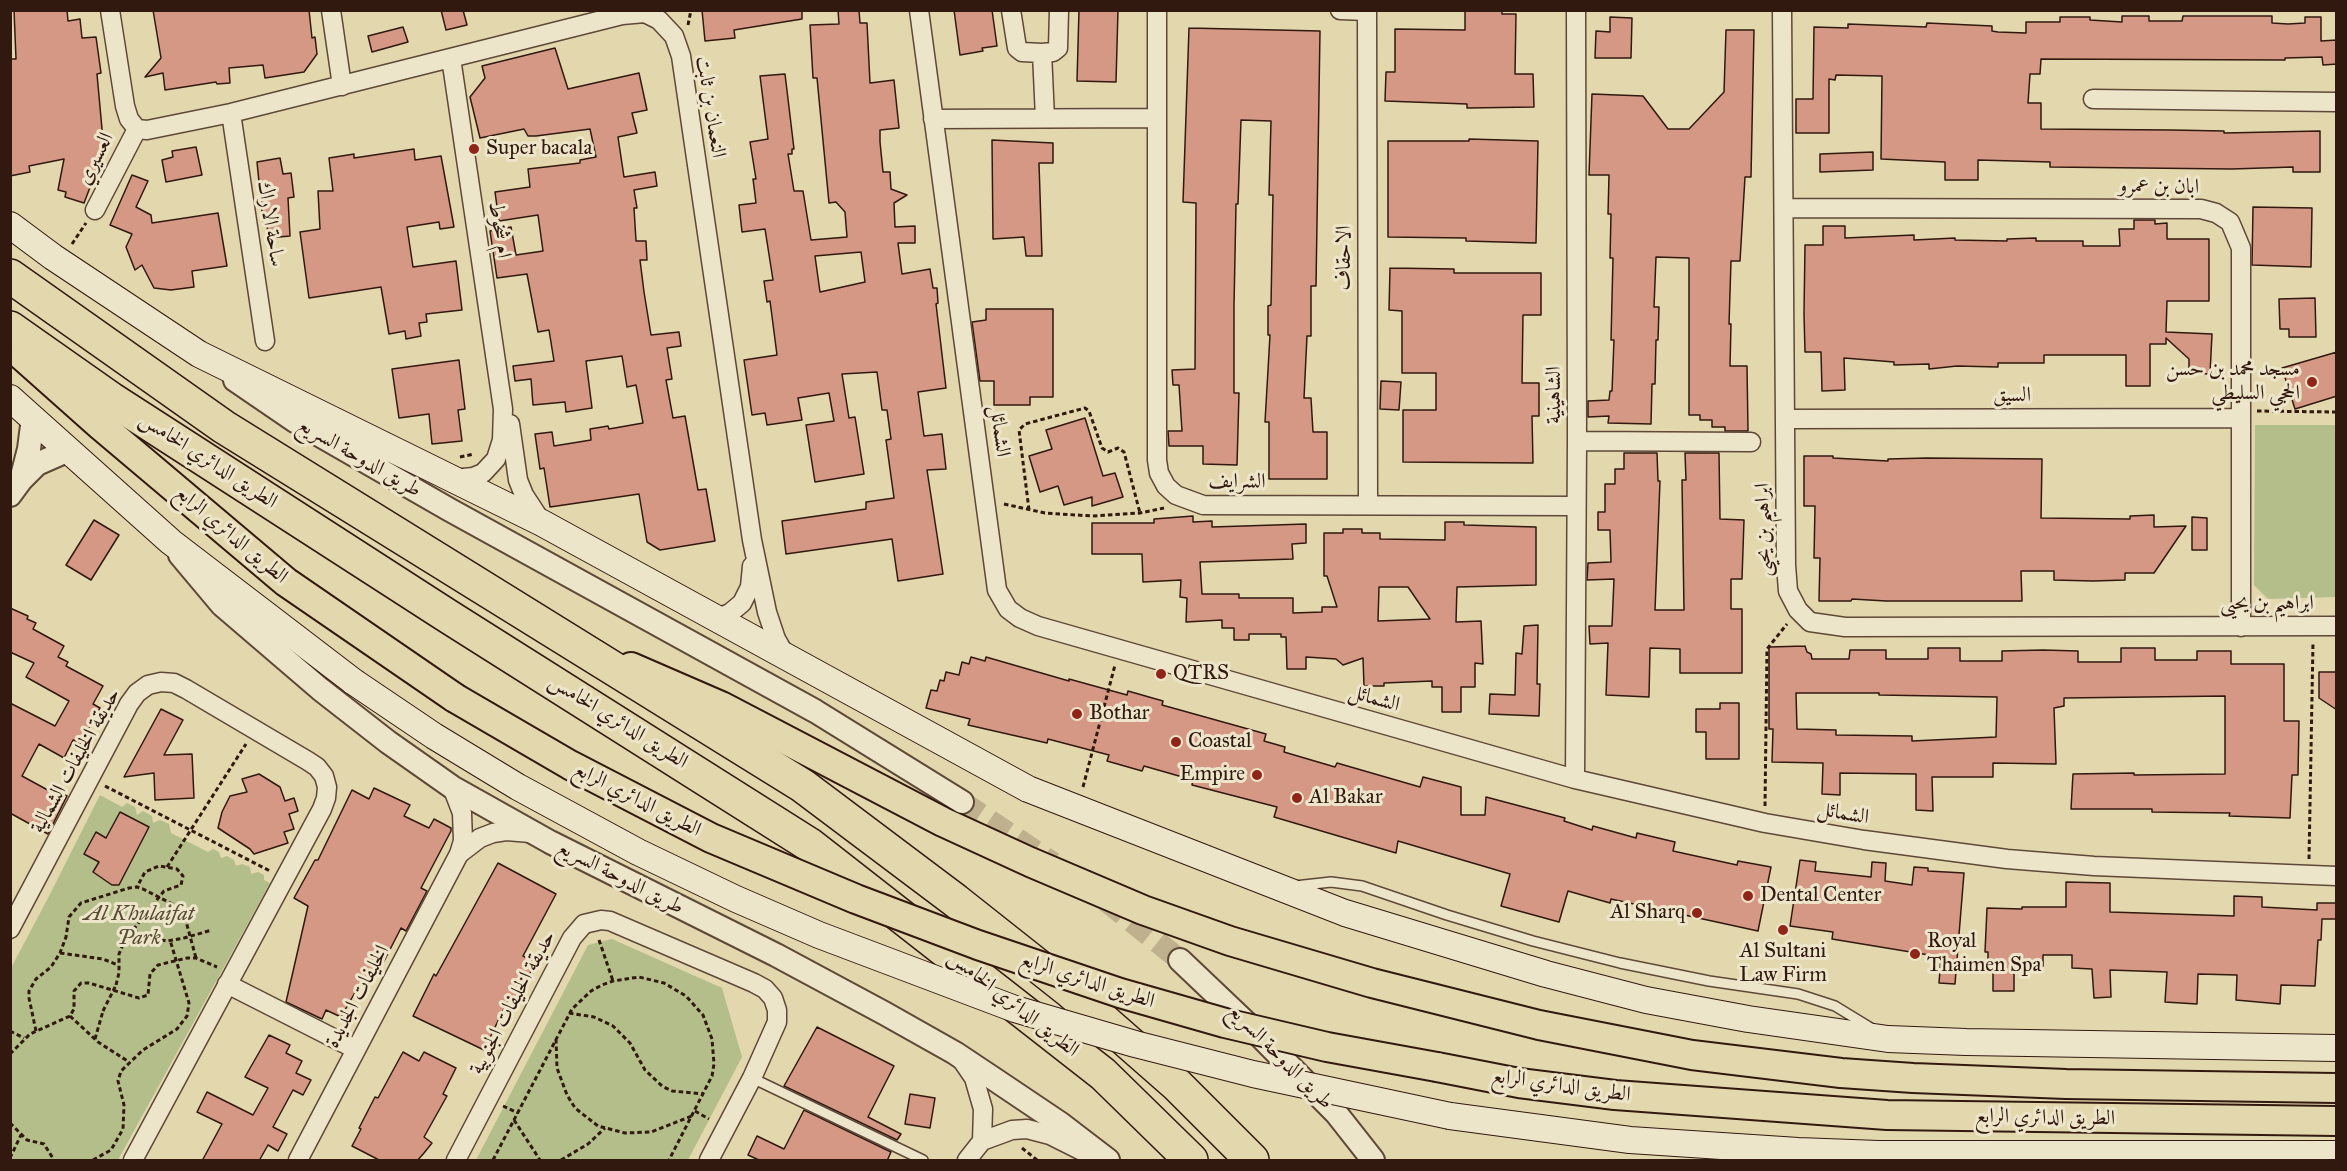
<!DOCTYPE html>
<meta charset="utf-8">
<style>
body{margin:0}
#map{position:relative;width:2347px;height:1171px;overflow:hidden;background:#e3d7ae;font-family:"IM FELL Great Primer",serif}
canvas{display:block}
.frame{position:absolute;inset:0;border:12px solid #31190f;pointer-events:none}
</style>
<div id="map">
<canvas width="2347" height="1171"></canvas>
<div class="frame"></div>
</div>
<script>
const ctx = document.querySelector('canvas').getContext('2d');
ctx.lineJoin = 'round';
function fill(path, color) {
  ctx.fillStyle = color;
  ctx.fill(path, 'evenodd');
}
function shape(rows) {
  const path = new Path2D();
  for (const r of rows) {
    path.moveTo(r[0], r[1]);
    for (let i = 2; i < r.length; i += 2) path.lineTo(r[i], r[i + 1]);
  }
  return path;
}
function trace(path, color, width, dash) {
  ctx.strokeStyle = color;
  ctx.lineWidth = width;
  ctx.lineCap = dash ? 'butt' : 'round';
  ctx.setLineDash(dash || []);
  ctx.stroke(path);
}
function drawText(font, color, halo, rows, align = 'center') {
  ctx.font = font + ' "IM FELL Great Primer",Amiri,serif';
  ctx.lineWidth = 6;
  ctx.setLineDash([]);
  ctx.textBaseline = 'middle';
  ctx.strokeStyle = halo;
  ctx.fillStyle = color;
  for (const [text, x, y, turn = 0] of rows) {
    ctx.save();
    ctx.translate(x, y);
    ctx.rotate((+turn || 0) * Math.PI / 180);
    ctx.textAlign = isNaN(turn) ? turn : align;
    if (halo) ctx.strokeText(text, 0, 0);
    ctx.fillText(text, 0, 0);
    ctx.restore();
  }
}
const green = shape([
 [2255,425,2336,425,2336,597,2268,599,2254,585],
 [100,795,122,807,127,803,135,807,137,815,143,811,152,816,153,823,160,820,169,824,171,833,208,852,213,849,219,852,221,858,227,856,234,860,236,866,242,864,250,867,251,874,258,872,264,875,264,880,270,883,118,1160,11,1160,11,968,48,898],
 [612,939,722,988,742,1057,688,1160,476,1160,588,945]
]);
const building = shape([
 [14,10,67,10,68,21,80,19,82,38,96,37,101,73,97,74,104,151,84,203,65,197,66,192,58,190,64,159,29,166,30,172,10,176,10,59,16,59,14,10],
 [153,10,309,10,312,38,315,37,317,54,304,72,265,78,263,65,229,68,230,83,217,84,216,82,165,90,163,73,145,77,161,58,153,10],
 [441,10,463,10,467,25,446,30,441,10],
 [702,10,802,10,802,19,734,30,735,38,705,41,702,10],
 [838,10,859,10,860,23,867,23,870,83,894,80,899,128,880,130,880,142,883,172,890,172,891,189,907,195,894,203,895,227,915,226,915,243,898,243,902,274,930,269,933,288,937,288,938,303,936,304,946,388,918,392,924,436,942,434,946,469,927,470,943,574,898,581,892,539,786,554,782,521,866,509,866,502,894,498,886,440,891,439,887,410,882,410,877,372,842,374,849,418,855,417,864,474,815,482,806,425,834,421,829,393,798,398,802,420,767,425,765,413,752,415,744,360,777,355,770,301,767,302,764,281,773,280,765,229,742,232,739,205,756,203,753,179,756,179,750,142,768,139,760,76,785,74,794,149,792,149,792,154,788,154,794,191,803,191,811,240,847,237,845,212,836,202,829,203,817,78,813,78,810,25,839,24,838,10],
 [861,252,865,282,820,292,815,256,861,252],
 [954,10,992,10,997,46,982,48,983,51,960,55,954,10],
 [1079,10,1118,10,1116,82,1077,81,1079,10],
 [1465,10,1502,10,1502,14,1516,14,1515,74,1533,74,1534,107,1467,108,1467,104,1385,101,1386,72,1395,72,1395,29,1465,30,1465,10],
 [2122,16,2149,16,2149,21,2182,21,2183,16,2272,16,2272,23,2288,24,2305,23,2305,17,2321,17,2321,41,2337,40,2337,64,2323,65,2322,57,2285,58,2285,60,2041,59,2040,74,2030,74,2028,103,2041,103,2041,129,2171,130,2224,131,2224,133,2320,131,2320,172,2293,172,2293,167,2232,169,2050,167,2050,162,1978,160,1978,180,1945,180,1945,162,1881,159,1882,76,1836,75,1835,80,1829,79,1829,133,1796,133,1796,99,1813,99,1814,27,1848,28,1848,24,1926,27,1927,23,1992,26,1992,31,1998,32,2026,33,2026,22,2060,22,2060,17,2090,17,2090,20,2122,22,2122,16],
 [1610,17,1632,18,1631,58,1595,58,1596,31,1610,32,1610,17],
 [403,27,408,42,372,52,368,36,403,27],
 [1189,28,1320,31,1316,286,1311,286,1311,336,1307,336,1304,398,1311,398,1313,432,1327,432,1327,479,1269,479,1269,422,1265,422,1270,335,1268,335,1268,306,1271,305,1273,195,1269,195,1271,121,1241,120,1238,204,1236,204,1234,306,1234,393,1239,393,1237,465,1203,464,1203,446,1169,446,1168,431,1182,431,1179,385,1173,385,1172,370,1195,369,1196,203,1183,202,1189,28],
 [1726,30,1754,30,1751,177,1745,177,1740,261,1731,261,1729,324,1731,324,1730,366,1747,366,1748,431,1725,431,1725,427,1712,427,1712,420,1700,420,1700,415,1689,415,1689,258,1656,257,1654,307,1659,307,1658,340,1656,340,1655,384,1652,384,1651,424,1608,423,1609,416,1588,417,1588,401,1609,400,1610,391,1612,391,1614,340,1611,340,1613,258,1610,258,1611,214,1608,214,1609,175,1589,175,1592,94,1643,96,1668,129,1689,129,1724,92,1726,30],
 [555,48,568,89,639,73,647,110,632,113,637,133,618,137,624,177,655,172,657,186,634,190,637,208,634,208,636,241,646,241,647,260,640,260,644,292,651,335,679,332,681,346,667,348,672,379,666,380,673,418,685,416,698,490,706,489,715,541,660,550,647,542,639,494,550,507,544,468,540,469,535,434,552,432,554,446,591,440,590,429,608,426,609,429,643,423,636,385,627,387,622,356,586,361,592,408,566,412,565,402,533,405,531,379,515,381,513,366,554,361,549,330,538,332,527,274,497,278,490,231,511,227,516,255,543,251,538,215,499,221,495,192,530,187,528,169,580,163,580,160,596,157,590,129,536,136,528,136,524,129,480,138,470,97,485,78,482,66,555,48],
 [1469,139,1538,141,1536,243,1466,241,1466,238,1388,237,1388,141,1469,141,1469,139],
 [992,140,1053,143,1053,163,1039,163,1042,256,1026,256,1024,237,993,239,992,140],
 [196,147,202,175,166,182,162,160,173,157,172,151,196,147],
 [414,149,415,160,441,156,454,227,440,229,439,222,407,227,413,267,456,261,462,310,426,314,427,322,419,323,421,336,406,339,405,331,389,334,381,287,309,298,300,232,320,229,318,191,333,191,329,158,354,154,354,158,414,149],
 [1873,152,1873,170,1820,172,1820,154,1873,152],
 [280,158,283,174,291,173,294,197,288,198,290,236,268,238,267,222,263,222,257,162,280,158],
 [132,175,148,181,136,207,151,215,152,223,218,213,227,266,192,271,194,287,171,290,154,288,142,265,135,270,126,247,132,234,110,225,132,175],
 [2253,207,2312,208,2311,267,2252,265,2253,207],
 [2134,220,2155,220,2155,224,2167,223,2167,239,2209,239,2209,301,2167,301,2166,332,2212,334,2210,374,2189,373,2189,359,2166,338,2166,344,2150,344,2150,386,2126,386,2126,355,2044,355,2044,363,1998,363,1998,367,1957,366,1929,369,1929,364,1894,365,1894,362,1844,358,1845,390,1822,391,1821,352,1805,352,1804,314,1805,245,1823,245,1823,226,1845,226,1845,238,1914,235,1914,240,1955,238,1955,240,2007,241,2007,239,2036,238,2036,241,2083,241,2083,246,2120,246,2119,229,2134,229,2134,220],
 [1390,268,1454,269,1454,273,1541,273,1541,315,1523,315,1522,383,1539,383,1539,416,1532,416,1533,463,1403,462,1403,410,1436,410,1436,373,1402,373,1402,311,1389,310,1390,268],
 [2315,298,2316,337,2289,337,2289,329,2280,329,2279,299,2315,298],
 [986,309,1053,309,1053,397,1030,397,1030,405,994,405,994,381,980,381,972,322,986,320,986,309],
 [2337,352,2337,396,2295,409,2282,368,2337,352],
 [459,360,465,409,458,410,462,441,432,444,429,414,399,418,392,369,459,360],
 [1381,381,1401,382,1399,410,1380,409,1381,381],
 [1085,418,1103,476,1115,473,1123,497,1092,506,1092,497,1064,505,1058,486,1040,492,1029,456,1052,449,1046,430,1085,418],
 [1624,453,1657,453,1658,481,1660,481,1655,610,1684,610,1682,480,1686,480,1685,453,1719,453,1720,519,1744,520,1742,579,1731,579,1731,609,1742,609,1742,673,1680,673,1680,649,1650,648,1649,697,1606,695,1608,643,1590,644,1589,626,1612,626,1614,579,1587,580,1588,563,1611,562,1610,530,1598,530,1598,512,1605,512,1605,484,1615,484,1615,469,1624,469,1624,453],
 [1804,456,1833,456,1833,458,1888,461,1888,459,1927,458,2042,459,2041,518,2130,519,2130,516,2154,515,2154,527,2186,526,2154,573,2125,573,2125,580,2093,581,2054,580,2054,571,2021,571,2022,601,1886,601,1852,599,1851,601,1819,601,1820,558,1814,558,1815,506,1804,506,1804,456],
 [1193,516,1193,522,1212,521,1212,527,1306,524,1306,543,1292,544,1293,559,1200,562,1202,594,1239,594,1239,598,1293,598,1293,613,1322,612,1322,607,1337,607,1327,576,1324,576,1324,533,1343,533,1343,529,1362,529,1362,533,1380,533,1380,539,1445,540,1445,522,1464,522,1464,525,1536,527,1536,585,1457,587,1456,622,1481,621,1483,664,1475,663,1475,687,1461,687,1461,712,1442,712,1442,687,1432,687,1432,681,1384,683,1384,686,1364,686,1363,658,1343,665,1336,659,1306,657,1306,669,1287,669,1286,637,1281,637,1281,634,1249,634,1249,640,1234,640,1234,628,1222,628,1222,620,1186,622,1187,598,1180,597,1181,580,1143,582,1142,554,1092,554,1092,523,1154,523,1154,519,1193,516],
 [1379,587,1408,587,1430,619,1378,621,1379,587],
 [2192,517,2207,518,2207,550,2192,550,2192,517],
 [94,520,119,535,91,580,66,565,94,520],
 [10,608,28,616,27,619,36,623,33,629,64,646,58,657,68,662,66,666,103,686,93,704,100,708,80,744,73,740,64,758,39,744,22,776,55,794,57,791,67,796,48,834,10,813,10,703,55,726,69,701,26,677,34,663,10,652,10,608],
 [1538,625,1537,684,1540,684,1539,716,1489,714,1490,694,1515,695,1516,653,1522,654,1524,626,1538,625],
 [1805,646,1807,652,1811,654,1812,659,1849,659,1850,650,1886,650,1886,659,1928,659,1928,648,1960,648,1960,661,2002,661,2002,651,2043,650,2078,651,2078,662,2121,662,2121,648,2155,648,2155,660,2197,660,2197,651,2231,651,2231,664,2284,664,2284,721,2299,721,2298,775,2292,775,2290,818,2229,816,2230,813,2152,812,2152,809,2071,809,2073,774,2134,773,2134,775,2225,774,2225,696,2064,698,2064,706,2054,708,2056,764,1993,763,1993,777,1932,777,1933,811,1916,810,1916,774,1840,773,1840,795,1822,794,1823,763,1772,762,1773,729,1769,729,1769,647,1805,646],
 [1796,693,1879,693,1879,695,1997,697,1996,737,1912,741,1912,736,1836,735,1836,730,1797,729,1796,693],
 [971,657,985,661,986,657,1069,681,1069,679,1127,695,1128,691,1163,701,1162,705,1266,734,1264,741,1285,747,1284,752,1335,767,1337,763,1420,787,1423,777,1461,787,1461,815,1485,815,1486,797,1565,818,1564,821,1592,830,1593,826,1636,838,1637,833,1675,842,1673,851,1737,865,1738,861,1771,867,1758,931,1611,899,1610,903,1568,891,1559,922,1519,911,1501,906,1510,874,1398,841,1396,853,1274,817,1277,807,1192,785,1193,780,1144,766,1142,771,1107,761,1109,755,1048,739,1047,743,968,725,970,719,926,708,931,690,937,691,940,680,944,681,946,672,959,675,962,662,969,664,971,657],
 [2319,672,2337,672,2337,710,2319,698,2319,672],
 [1720,703,1739,703,1739,759,1706,759,1706,732,1696,732,1696,709,1720,709,1720,703],
 [161,709,183,720,164,755,192,754,194,798,155,800,154,773,124,777,161,709],
 [259,774,280,787,285,801,294,798,298,811,289,814,294,829,284,832,288,843,254,854,250,849,218,828,222,812,230,796,247,792,242,779,259,774],
 [374,788,410,805,404,816,429,828,434,819,451,828,451,831,421,888,427,891,406,931,401,928,380,969,375,966,357,989,341,1017,326,1010,322,1019,286,1002,308,906,294,898,315,860,318,860,352,790,369,799,374,788],
 [120,812,149,827,119,885,112,885,93,872,99,862,84,854,96,832,106,838,120,812],
 [1800,860,1816,862,1815,871,1871,877,1872,862,1886,863,1885,881,1912,885,1914,867,1928,868,1928,871,1964,873,1955,984,1939,983,1941,957,1832,939,1833,932,1790,926,1800,860],
 [498,863,556,894,523,956,536,962,516,999,510,996,484,1050,413,1016,434,974,436,976,498,863],
 [2066,882,2110,883,2110,912,2234,916,2234,896,2262,897,2262,907,2317,910,2317,903,2337,903,2337,919,2322,919,2321,940,2318,940,2315,986,2281,985,2280,1004,2236,1000,2237,975,2198,974,2197,1004,2165,1002,2167,972,2110,970,2111,997,2094,998,2092,969,2072,968,2072,955,2043,955,2043,966,2014,966,2014,991,1993,991,1993,965,1988,965,1988,952,1985,952,1987,908,2022,909,2022,907,2066,907,2066,882],
 [817,1027,894,1066,868,1117,901,1134,897,1140,784,1086,817,1027],
 [269,1035,290,1045,286,1053,302,1061,296,1073,311,1080,303,1095,293,1090,273,1127,287,1134,278,1151,268,1145,259,1161,202,1161,222,1124,197,1112,207,1092,253,1115,268,1088,245,1077,269,1035],
 [403,1052,419,1061,424,1052,456,1068,443,1094,447,1096,424,1137,432,1143,424,1153,417,1161,381,1161,352,1146,361,1129,359,1128,375,1097,378,1098,403,1052],
 [910,1094,935,1098,930,1128,905,1124,910,1094],
 [804,1110,891,1152,887,1161,761,1161,748,1155,757,1136,784,1149,804,1110]
]);
const tertiaryTunnel = shape([
 [962,802,1053,863],
 [1106,901,1180,960]
]);
const path = shape([
 [688,25,691,10],
 [72,244,86,223],
 [2257,411,2336,412],
 [460,457,474,454],
 [1004,504,1045,513,1092,516,1140,513,1164,508],
 [1029,510,1019,430,1025,424,1085,408,1089,411,1102,448,1108,452,1118,448,1124,452,1140,513],
 [105,786,270,871],
 [1083,787,1115,665],
 [1765,806,1767,649,1787,624],
 [2309,859,2313,643],
 [167,867,246,744],
 [133,930,151,938,167,941,184,938,212,930],
 [599,940,613,981],
 [60,953,103,959,118,965],
 [116,985,119,973,119,954,125,940,164,891,181,885,183,876,177,869,159,866,145,872,137,887],
 [569,1013,594,1017,613,1026,630,1043,645,1070,662,1086,672,1091,704,1094],
 [70,1016,98,1042,129,1062],
 [10,1031,24,1038],
 [36,1031,29,998,29,991,36,979,51,967,60,953,66,937,69,917,81,903,129,888,137,887,143,889,176,906,184,914,196,958],
 [95,1039,103,1011],
 [556,1039,557,1068,567,1095,575,1108,598,1126,625,1133,651,1132,692,1116],
 [10,1054,30,1034,70,1016,74,1009,74,991,81,983,89,983,139,998,148,995,150,974,158,965,187,958,196,958,217,967],
 [503,1106,518,1113],
 [695,1111,709,1119],
 [514,1120,540,1160],
 [10,1123,27,1140,44,1144,54,1160],
 [1022,1148,1037,1160],
 [10,1158,21,1135],
 [93,1160,111,1150,123,1129,124,1105,118,1081,121,1071,143,1050,177,1029,187,1016,189,1003,170,940],
 [493,1160,572,1009,591,991,602,985,613,981,639,977,664,983,686,996,703,1015,712,1039,714,1064,712,1076,669,1160],
 [561,1160,588,1144,605,1128]
]);
const service = shape([
 [1295,886,1331,882,1362,886,1447,915,1533,941,1620,963,1709,981,1798,994,1835,1006,1871,1028],
 [752,1078,923,1160]
]);
const minor = shape([
 [110,10,125,106,129,119,137,129,147,130,231,113,622,15,645,13,659,20,674,36,681,56,752,540,767,612,776,639,785,655],
 [331,10,342,86],
 [919,10,997,590,1008,609,1020,618,1038,626,1575,779,1765,823,1864,840,2007,859,2094,866,2336,876],
 [1011,10,1017,48,1022,52,1042,53,1053,52,1058,48,1059,10],
 [1157,10,1157,460,1159,473,1166,486,1176,495,1203,505,1576,506],
 [1340,10,1367,11],
 [1367,10,1368,505],
 [1782,10,1786,565,1788,591,1798,610,1810,622,1845,627,2336,626],
 [1042,53,1045,118],
 [451,58,503,409,502,440,496,459,483,473,473,477,454,479],
 [2093,99,2336,102],
 [231,113,265,341],
 [933,119,1155,118],
 [1784,208,2201,209,2216,213,2230,222,2241,248,2241,627],
 [95,210,137,129],
 [1785,419,2240,418],
 [510,424,518,480,524,495,541,521],
 [1577,441,1751,442],
 [716,619,730,613,742,603,750,587,752,566],
 [1575,779,1577,441,1576,10],
 [459,854,480,838,493,833,506,831,531,833],
 [10,929,129,704,137,693,148,685,161,682,174,683,186,689,308,761,317,767,324,776,327,787,326,798,322,809,133,1160],
 [227,984,355,1049],
 [961,1059,974,1078,983,1109,982,1141,967,1160],
 [982,1141,1012,1130,1027,1129,1050,1135,1092,1156],
 [298,1160,459,854,463,841,462,813,452,787],
 [456,1160,572,938,584,924,601,920,610,921,754,983,765,989,773,998,777,1010,777,1022,752,1078,709,1160]
]);
const tertiary = shape([
 [235,380,295,421,450,510,815,711,962,802],
 [21,480,29,449,33,418],
 [10,495,21,480,37,464,69,450],
 [180,555,222,605,320,689,388,742,452,787,550,842,776,955,884,1013,955,1053,997,1081,1061,1124,1108,1160],
 [1180,960,1261,1037,1336,1113,1373,1160]
]);
const secondary = shape([
 [10,225,53,257,199,354,542,523,1028,789,1345,913,1546,974,1646,1000,1748,1019,1888,1039,1966,1042,2336,1048],
 [10,398,171,542,354,682],
 [1450,1116,1630,1140,1798,1151,1879,1154,2336,1154]
]);
const primary = shape([
 [10,345,100,425,286,582,455,698],
 [631,667,721,706,943,822,1030,862,1143,910,1230,941,1372,983,1539,1025,1692,1055,1841,1073,1913,1078,2066,1084,2336,1088],
 [1437,1067,1519,1083,1615,1095,1887,1115,2336,1121]
]);
const motorway = shape([
 [10,276,224,427,803,786,956,901,1071,992,1177,1085,1252,1160],
 [10,328,111,399,446,615,810,845,1103,1074,1191,1160]
]);
const pathBridge = shape([
 [103,1011,116,985]
]);
const secondaryBridge = shape([
 [354,682,434,736,518,787,638,852,736,899,819,935,1015,1009,1135,1044,1253,1074,1450,1116]
]);
const primaryBridge = shape([
 [455,698,570,765,711,838,856,899,978,945,1120,993,1225,1023,1327,1047,1437,1067]
]);
const markers = [
 [474,149,6,"#8f2418"],
 [2312,382,6,"#8f2418"],
 [1161,674,6,"#8f2418"],
 [1077,714,6,"#8f2418"],
 [1176,742,6,"#8f2418"],
 [1257,775,6,"#8f2418"],
 [1297,798,6,"#8f2418"],
 [1748,896,6,"#8f2418"],
 [1697,913,6,"#8f2418"],
 [1783,930,6,"#8f2418"],
 [1915,954,6,"#8f2418"]
];
const streetNames = [
 ["النعمان بن ثابت",710,107,81],
 ["العسيري",96,159,-63],
 ["ابان بن عمرو",2159,187,1],
 ["ساحة الاراك",270,224,81],
 ["ام شخوط",499,230,81],
 ["الاحقاف",1345,258,-90],
 ["الشاهينية",1555,395,-90],
 ["السيق",2012,396],
 ["الشمائل",999,431,82],
 ["طريق الدوحة السريع",359,458,30],
 ["الطريق الدائري الخامس",208,461,33],
 ["الشرايف",1237,482,1],
 ["ابراهيم بن يحيى",1764,530,-91],
 ["الطريق الدائري الرابع",231,535,40],
 ["ابراهيم بن يحيى",2267,604],
 ["الشمائل",1374,699,16],
 ["الطريق الدائري الخامس",618,722,32],
 ["حديقة الخليفات الشمالية",76,761,-61],
 ["الطريق الدائري الرابع",637,800,27],
 ["الشمائل",1843,814,10],
 ["طريق الدوحة السريع",620,878,27],
 ["الطريق الدائري الرابع",1087,981,18],
 ["الخليفات الجديدة",358,997,-62],
 ["حديقة الخليفات الجنوبية",513,1003,-62],
 ["الطريق الدائري الخامس",1013,1004,38],
 ["طريق الدوحة السريع",1280,1057,45],
 ["الطريق الدائري الرابع",1561,1086,8],
 ["الطريق الدائري الرابع",2045,1118,1]
];
const poiNames = [
 ["Super bacala",486,149],
 ["مسجد محمد بن حسن",2300,370,"right"],
 ["الحجي السليطي",2300,394,"right"],
 ["QTRS",1173,674],
 ["Bothar",1089,714],
 ["Coastal",1188,742],
 ["Empire",1245,775,"right"],
 ["Al Bakar",1309,798],
 ["Dental Center",1760,896],
 ["Al Sharq",1685,913,"right"],
 ["Royal",1927,942],
 ["Thaimen Spa",1927,966],
 ["Al Sultani",1783,952,"center"],
 ["Law Firm",1783,976,"center"]
];
const parkNames = [
 ["Al Khulaifat",139,915],
 ["Park",139,939]
];
fill(green, '#b3be8b');
fill(building, '#d49885');
trace(building, '#31190f', 1.5);
trace(tertiaryTunnel, '#bfb18e', 22, [22, 11]);
trace(service, '#5e4837', 12);
trace(minor, '#5e4837', 21);
trace(tertiary, '#5e4837', 26);
trace(secondary, '#31190f', 28);
trace(primary, '#31190f', 32);
trace(motorway, '#31190f', 36);
trace(path, '#31190f', 3, [4.5, 3]);
trace(service, '#ede5ca', 9);
trace(minor, '#ede5ca', 18);
trace(tertiary, '#ede5ca', 22);
trace(secondary, '#ede5ca', 26);
trace(primary, '#e3d7ae', 28);
trace(motorway, '#e3d7ae', 33);
trace(secondaryBridge, '#31190f', 28, []);
trace(primaryBridge, '#31190f', 32, []);
trace(pathBridge, '#31190f', 3, [4.5, 3]);
trace(secondaryBridge, '#ede5ca', 26);
trace(primaryBridge, '#e3d7ae', 28);
for (const [x, y, r, color] of markers) {
  const dot = new Path2D();
  dot.arc(x, y, r, 0, 2 * Math.PI);
  ctx.fillStyle = color;
  ctx.fill(dot);
  trace(dot, '#ede5ca', 2);
}
drawText('21px', '#31190f', '#ede5ca', streetNames);
drawText('21px', '#31190f', '#ede5ca', poiNames, 'left');
drawText('italic 21px', '#584b34', '#ede5ca', parkNames);
</script>
